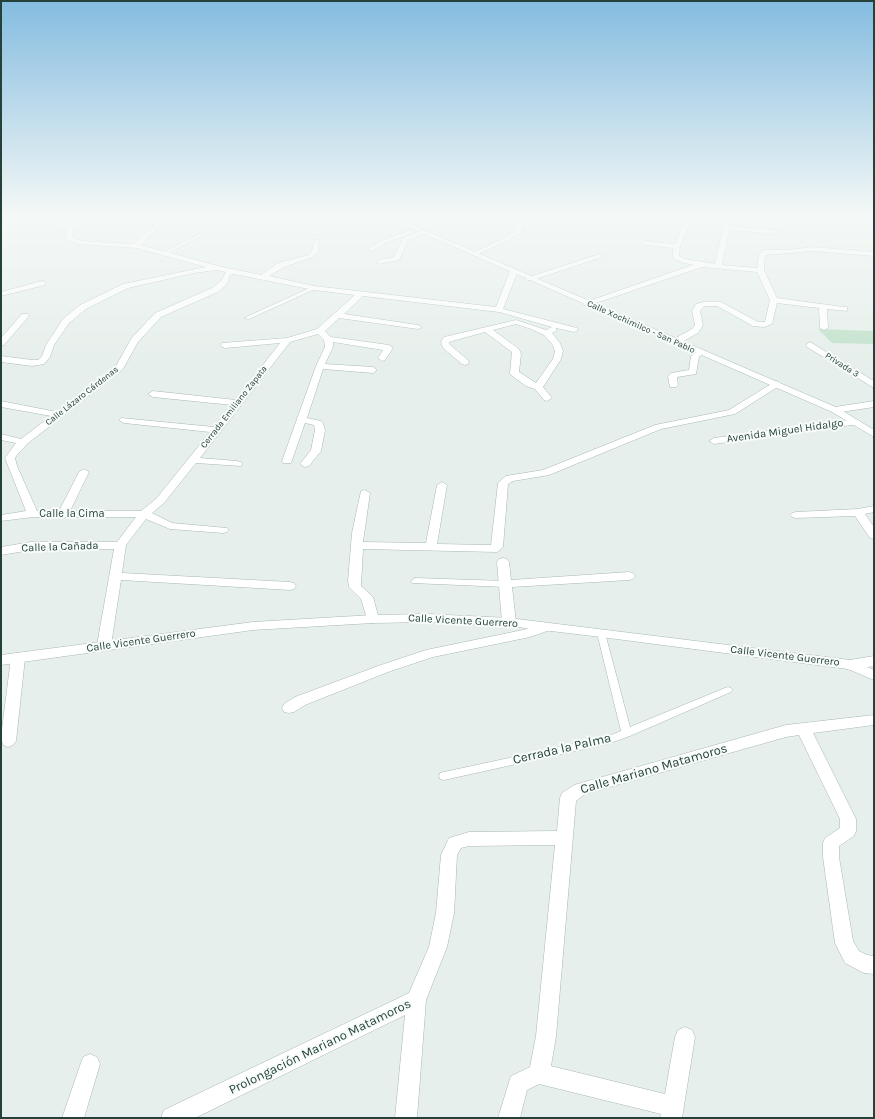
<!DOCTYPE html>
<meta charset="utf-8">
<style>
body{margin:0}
#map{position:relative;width:875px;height:1119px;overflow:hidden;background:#e6efeb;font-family:Karla,sans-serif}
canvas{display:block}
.frame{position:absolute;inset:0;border:2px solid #24423a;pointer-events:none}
</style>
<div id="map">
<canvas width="875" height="1119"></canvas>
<div class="frame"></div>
</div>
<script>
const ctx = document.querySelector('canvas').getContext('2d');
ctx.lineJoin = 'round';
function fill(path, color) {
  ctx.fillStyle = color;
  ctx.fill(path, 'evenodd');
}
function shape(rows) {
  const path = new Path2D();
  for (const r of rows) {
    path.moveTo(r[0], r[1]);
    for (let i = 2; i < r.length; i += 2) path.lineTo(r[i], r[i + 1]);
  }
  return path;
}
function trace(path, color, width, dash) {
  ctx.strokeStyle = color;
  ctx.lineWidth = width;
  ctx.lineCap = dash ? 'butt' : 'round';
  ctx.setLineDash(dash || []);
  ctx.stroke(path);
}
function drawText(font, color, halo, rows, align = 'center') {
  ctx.font = font + ' Karla,sans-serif';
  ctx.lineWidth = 4;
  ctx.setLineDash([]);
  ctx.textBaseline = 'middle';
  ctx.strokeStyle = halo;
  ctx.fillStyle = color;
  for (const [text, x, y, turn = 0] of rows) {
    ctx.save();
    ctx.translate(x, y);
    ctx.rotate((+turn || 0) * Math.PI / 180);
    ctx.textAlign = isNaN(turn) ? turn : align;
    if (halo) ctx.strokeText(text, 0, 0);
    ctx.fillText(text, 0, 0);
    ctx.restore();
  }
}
const green = shape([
 [818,329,874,331,874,344,832,343]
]);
const service = shape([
 [210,228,214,229,167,254,163,253,210,228],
 [312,287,317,288,249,319,244,318,312,287],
 [415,578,506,581,510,584,506,587,412,583,411,581,415,578],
 [601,630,604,631,605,633,630,727,725,688,728,687,731,688,733,690,731,692,630,736,607,744,444,780,440,779,439,776,440,773,444,772,606,737,621,731,597,633,598,631,601,630]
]);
const minor = shape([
 [93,214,98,215,74,229,72,237,81,241,134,244,158,222,160,223,160,225,141,245,218,266,261,275,278,263,309,255,312,251,315,240,319,240,318,251,313,257,284,267,269,276,314,286,496,307,510,271,514,269,518,271,503,309,577,328,578,330,574,332,556,328,556,331,552,333,560,343,563,351,561,359,543,387,552,398,547,401,544,400,535,389,526,386,511,375,510,373,512,352,485,332,449,342,450,345,468,360,469,362,468,364,465,365,462,364,443,348,441,342,444,337,516,320,546,330,552,327,499,312,363,296,344,314,418,325,422,327,418,329,339,318,325,331,331,337,389,345,393,348,385,360,382,361,378,358,383,350,333,342,333,347,325,364,373,367,377,370,373,373,323,369,307,418,321,421,323,423,325,430,321,451,309,466,305,467,300,464,311,450,315,430,314,425,305,423,291,463,283,463,282,461,316,366,325,347,324,340,318,334,290,342,200,458,237,461,241,462,242,464,241,466,196,463,164,503,152,513,172,523,227,528,229,530,227,532,223,533,170,529,146,519,126,545,122,573,290,582,294,583,296,586,294,589,290,590,121,580,111,645,109,648,104,650,99,648,97,645,114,549,31,550,1,555,1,547,31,542,117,542,136,517,33,517,1,521,1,515,26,511,5,458,16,443,1,440,1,434,21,439,51,416,1,407,1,401,57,412,116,366,131,339,155,313,212,288,221,281,226,272,216,270,194,273,128,288,86,309,69,323,54,345,50,357,44,364,32,366,1,362,1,356,32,360,38,360,42,356,46,345,63,319,80,305,123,284,206,267,136,248,78,244,66,239,65,238,68,229,61,226,11,219,8,217,11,215,63,222,71,225,93,214],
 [234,274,314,290,355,295,317,329,287,338,222,343,221,345,222,347,225,348,280,343,236,400,153,391,148,394,153,397,232,405,214,427,121,418,119,420,124,423,210,432,156,499,141,511,70,511,89,472,84,469,79,472,59,511,37,511,17,466,15,458,17,455,27,444,123,369,138,342,161,317,218,292,227,284,230,275,234,274],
 [516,324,531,329,544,335,552,344,555,351,553,359,536,383,519,372,521,354,519,349,493,330,516,324],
 [409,214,415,214,408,225,404,225,403,224,409,214],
 [511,214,518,214,523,219,524,223,521,232,509,240,476,255,472,255,472,253,505,238,516,230,517,220,511,214],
 [723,214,729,214,729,226,776,230,779,232,776,234,729,230,722,265,757,268,759,254,765,250,788,250,813,247,874,252,874,256,813,251,765,255,764,270,777,298,844,307,847,307,847,311,827,309,828,328,824,330,820,328,819,308,777,303,772,324,764,327,753,326,717,306,704,306,700,311,703,325,698,333,680,343,674,343,673,341,674,339,692,329,695,325,692,311,696,304,703,302,721,302,758,322,765,322,770,300,757,272,702,267,590,305,584,305,583,303,693,265,681,262,673,258,673,248,645,245,642,243,645,241,675,244,686,219,691,220,680,246,679,256,685,259,715,264,723,228,723,214],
 [411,230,413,231,413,233,387,242,372,251,367,250,383,240,411,230],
 [423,230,425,231,425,233,408,240,399,260,378,264,378,260,394,257,403,238,423,230],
 [600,254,602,255,602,257,533,280,527,280,526,278,600,254],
 [42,281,46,283,45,285,1,296,1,292,42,281],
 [22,314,28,314,29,316,4,345,1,346,1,338,22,314],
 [810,342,874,381,874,388,807,347,806,345,810,342],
 [700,350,704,353,699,357,696,374,677,377,678,385,676,387,670,387,668,377,669,375,671,373,689,370,691,356,700,350],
 [776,381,779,382,781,384,779,386,735,414,661,429,549,475,513,481,508,484,503,547,497,552,363,549,361,586,373,597,379,619,378,622,373,623,368,622,361,599,349,587,348,581,352,533,361,491,365,490,370,493,363,542,426,543,437,485,442,482,447,485,437,544,491,545,498,483,506,476,543,470,655,425,729,410,776,381],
 [874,401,874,407,835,413,830,410,835,407,874,401],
 [856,419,861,422,859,424,714,444,709,441,714,438,856,419],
 [874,506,874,512,865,514,874,527,874,539,870,538,855,516,796,518,792,517,790,515,792,513,796,512,858,509,874,506],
 [503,558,507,559,509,562,511,580,629,572,633,573,635,576,633,579,629,580,512,587,516,622,514,625,509,626,504,625,502,622,497,562,499,559,503,558],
 [545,623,550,624,552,627,550,630,530,637,433,657,388,672,305,705,294,712,289,713,284,712,282,708,284,704,295,697,378,666,426,650,523,630,545,623],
 [18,653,23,655,25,658,16,741,13,745,8,747,3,745,1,737,11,658,13,655,18,653],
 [874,656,874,666,850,670,845,668,843,665,845,662,850,660,874,656],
 [874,715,874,725,813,733,856,819,856,831,854,836,839,846,839,857,853,941,859,951,867,955,874,956,874,974,864,973,845,963,835,943,823,857,823,843,825,838,840,828,840,819,799,735,786,737,585,794,576,801,556,1036,551,1066,665,1094,675,1037,678,1030,685,1027,692,1030,695,1037,682,1118,660,1118,661,1114,539,1084,527,1090,520,1118,498,1118,511,1076,530,1067,536,1036,555,845,469,846,461,848,457,855,454,913,447,947,426,1000,417,1118,395,1118,405,1015,195,1118,161,1118,164,1110,409,993,429,947,436,913,441,855,449,838,469,832,557,831,560,798,562,793,574,785,786,725,874,715],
 [90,1054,97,1057,100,1064,84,1118,62,1118,83,1057,90,1054]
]);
const tertiary = shape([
 [427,614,509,618,850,660,874,670,874,680,848,669,601,637,509,626,427,622,373,623,253,630,1,665,1,655,253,622,373,615,427,614]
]);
const secondary = shape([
 [14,214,23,214,1,222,1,218,14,214],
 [379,214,387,214,838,408,874,430,874,437,832,412,379,214]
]);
const farStreetnames = [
 ["Calle Xochimilco - San Pablo",641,327,24],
 ["Privada 3",842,365,32],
 ["Calle Lázaro Cárdenas",82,396,-38],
 ["Cerrada Emiliano Zapata",234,407,-52]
];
const streetNames = [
 ["Avenida Miguel Hidalgo",785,431,-8],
 ["Calle la Cima",72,514],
 ["Calle la Cañada",60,547,-2],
 ["Calle Vicente Guerrero",463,621,3],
 ["Calle Vicente Guerrero",141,641,-8],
 ["Calle Vicente Guerrero",785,656,7]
];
const nearStreetnames = [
 ["Cerrada la Palma",562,749,-13],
 ["Calle Mariano Matamoros",654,769,-16],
 ["Prolongación Mariano Matamoros",320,1047,-26]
];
fill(green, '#bfe0c8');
trace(service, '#a8b8b2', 1);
trace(minor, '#a8b8b2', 1);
trace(tertiary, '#a8b8b2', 1);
trace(secondary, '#a4bbb3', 1);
fill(service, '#fff');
fill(minor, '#fff');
fill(tertiary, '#fff');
fill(secondary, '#fff');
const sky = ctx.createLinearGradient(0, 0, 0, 370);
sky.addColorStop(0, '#84bce0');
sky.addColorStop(0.58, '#f4f8f6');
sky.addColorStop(1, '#f4f8f600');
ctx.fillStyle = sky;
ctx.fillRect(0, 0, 875, 370);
drawText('9px', '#24423a', '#f7fbf9', farStreetnames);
drawText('11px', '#24423a', '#f7fbf9', streetNames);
drawText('13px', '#24423a', '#f7fbf9', nearStreetnames);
</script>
